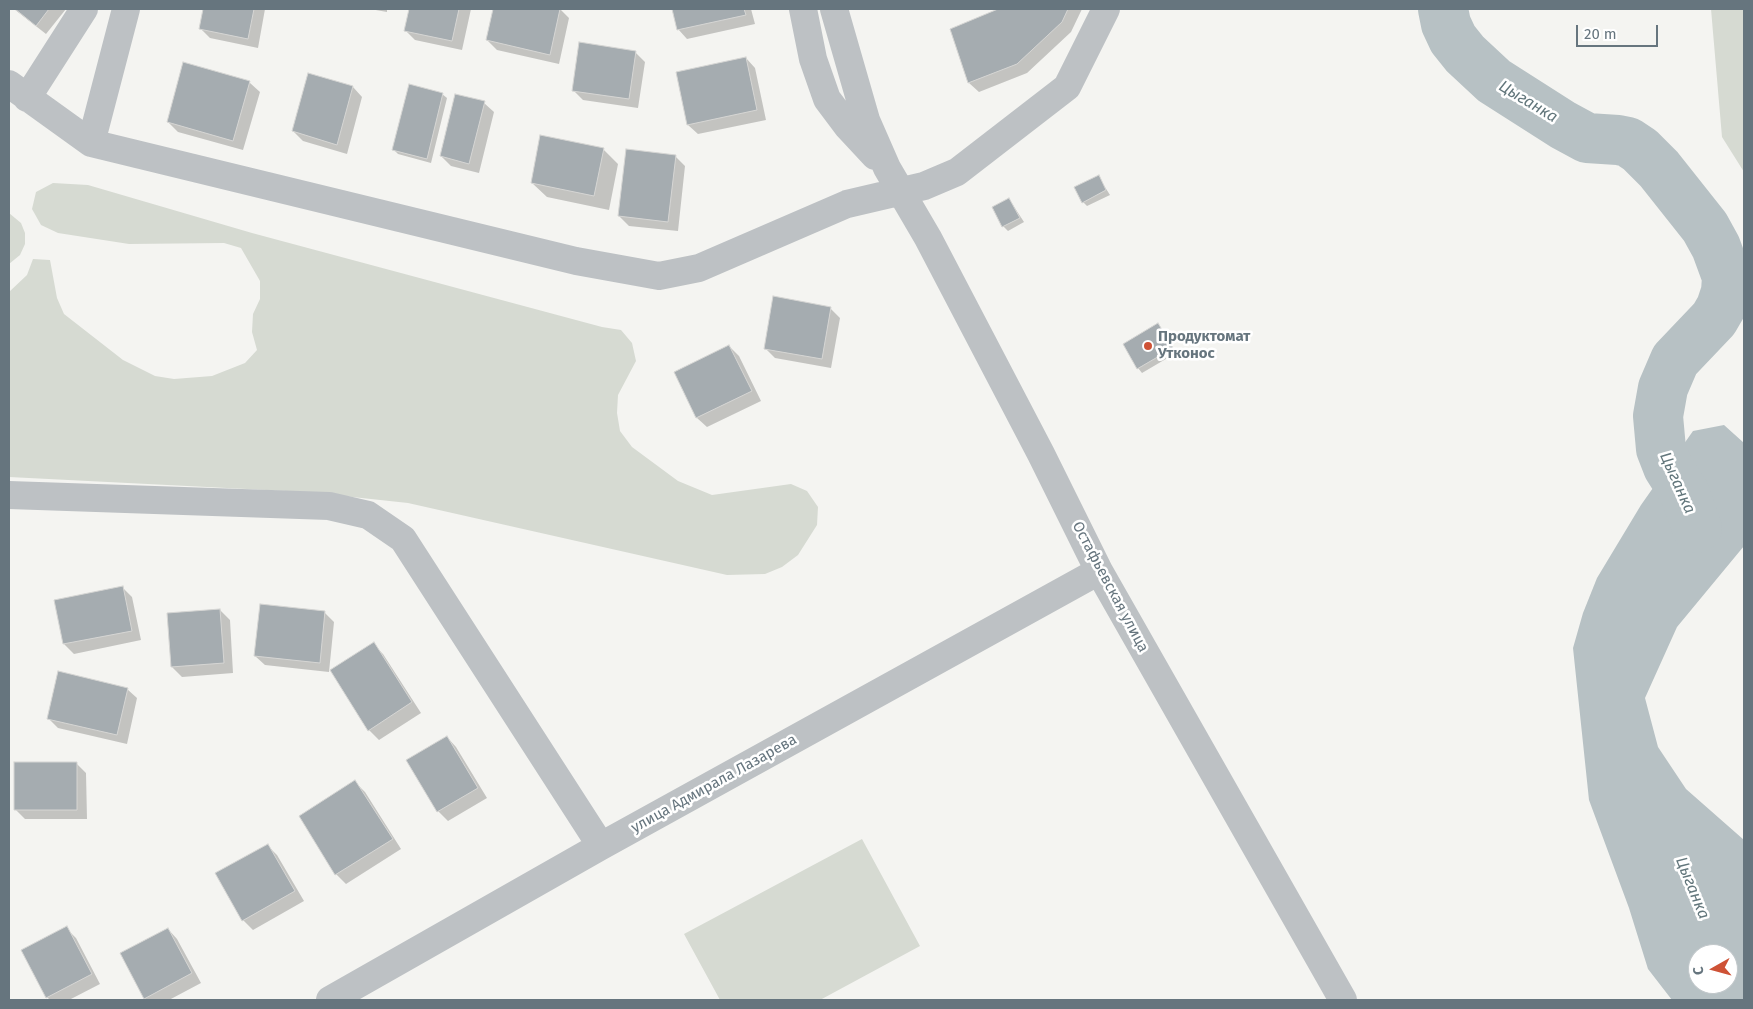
<!DOCTYPE html>
<meta charset="utf-8">
<style>
body{margin:0}
#map{position:relative;width:1753px;height:1009px;overflow:hidden;background:#f4f4f1;font-family:"Fira Sans",sans-serif}
canvas{display:block}
.frame{position:absolute;inset:0;border:10px solid #66757e;pointer-events:none}
.north{position:absolute;left:1688px;top:944px;width:50px;height:50px;box-sizing:border-box;background:#fff;border:1px solid #c2c8cb;border-radius:50%;rotate:263deg;font-size:14px;font-weight:700;line-height:20px;text-align:center;color:#66757e}
.north::after{content:'';display:block;margin:auto;width:18px;height:22px;background:#ce5236;clip-path:polygon(50% 0,100% 100%,50% 72%,0 100%)}
.scale{position:absolute;left:1576px;top:25px;width:82px;height:22px;box-sizing:border-box;border:2px solid #66757e;border-top:0;padding-left:6px;font-size:15px;line-height:18px;white-space:nowrap;color:#66757e;-webkit-text-stroke:4px #fff;paint-order:stroke}
</style>
<div id="map">
<canvas width="1753" height="1009"></canvas>
<div class="frame"></div>
<div class="north">С</div>
<div class="scale">20 m</div>
</div>
<script>
const ctx = document.querySelector('canvas').getContext('2d');
ctx.lineJoin = 'round';
function fill(path, color) {
  ctx.fillStyle = color;
  ctx.fill(path, 'evenodd');
}
function shape(rows) {
  const path = new Path2D();
  for (const r of rows) {
    path.moveTo(r[0], r[1]);
    for (let i = 2; i < r.length; i += 2) path.lineTo(r[i], r[i + 1]);
  }
  return path;
}
function trace(path, color, width, dash) {
  ctx.strokeStyle = color;
  ctx.lineWidth = width;
  ctx.lineCap = dash ? 'butt' : 'round';
  ctx.setLineDash(dash || []);
  ctx.stroke(path);
}
function drawText(font, color, halo, rows, align = 'center') {
  ctx.font = font + ' "Fira Sans",sans-serif';
  ctx.lineWidth = 5;
  ctx.setLineDash([]);
  ctx.textBaseline = 'middle';
  ctx.strokeStyle = halo;
  ctx.fillStyle = color;
  for (const [text, x, y, turn = 0] of rows) {
    ctx.save();
    ctx.translate(x, y);
    ctx.rotate((+turn || 0) * Math.PI / 180);
    ctx.textAlign = isNaN(turn) ? turn : align;
    if (halo) ctx.strokeText(text, 0, 0);
    ctx.fillText(text, 0, 0);
    ctx.restore();
  }
}
const green = shape([
 [1711,9,1744,9,1744,172,1722,137],
 [53,183,88,185,252,233,602,327,621,330,632,343,636,361,618,395,617,413,620,431,632,447,678,481,712,495,791,484,807,491,818,507,817,525,798,555,782,567,765,574,727,575,408,503,306,492,9,477,9,292,27,275,33,259,50,260,57,298,64,314,123,360,155,376,174,379,212,376,245,363,257,350,252,332,253,314,260,299,260,281,241,248,224,243,129,244,58,233,41,225,32,209,36,192],
 [9,213,21,223,25,233,25,244,20,255,9,264],
 [862,839,920,946,820,1000,720,1000,684,934]
]);
const water = shape([
 [1724,425,1744,443,1744,546,1677,627,1645,698,1658,747,1686,789,1744,840,1744,1000,1672,1000,1648,969,1629,908,1589,800,1573,648,1583,613,1597,578,1641,505,1693,431],
 [1698,954,1728,954,1728,984,1698,984]
]);
const shadow = shape([
 [14,9,66,9,46,34],
 [204,9,265,9,258,48,210,38,200,28],
 [370,9,387,9,387,12],
 [410,9,471,9,462,50,415,40,405,30],
 [494,9,560,9,569,18,559,64,497,50,487,40],
 [673,9,751,9,755,24,687,39,678,29],
 [1000,9,1082,9,1071,32,1027,73,979,92,969,83,952,30,994,14],
 [635,52,645,62,638,108,583,100,573,90],
 [746,58,755,68,766,120,698,134,688,125],
 [184,64,250,83,260,92,243,150,178,132,168,122],
 [309,75,353,87,362,97,347,154,303,141,293,131],
 [442,94,447,98,431,163,398,154,394,150],
 [484,103,494,112,479,173,451,166,441,156],
 [603,149,618,164,609,210,547,197,532,183],
 [675,156,685,166,678,231,629,226,619,216],
 [1098,176,1110,195,1087,206,1083,202],
 [1009,199,1024,222,1008,231,1003,226],
 [830,308,840,318,831,368,775,358,765,348],
 [1158,325,1176,353,1142,373,1138,368],
 [729,346,739,356,761,401,707,427,697,418,675,372],
 [123,588,132,597,141,640,74,654,64,644],
 [220,610,230,620,233,673,182,677,172,667],
 [324,612,334,622,329,672,265,665,255,656],
 [373,644,383,654,421,713,379,740,369,730],
 [127,689,137,698,127,744,58,728,48,718],
 [447,737,456,747,487,798,448,821,438,811,408,760],
 [76,763,86,773,87,819,25,819,15,809],
 [355,782,365,792,401,849,346,884,336,874,300,817],
 [267,845,277,855,304,901,253,930,243,920],
 [66,928,76,938,100,984,69,1000,50,1000,47,997],
 [168,929,177,939,201,983,169,1000,147,1000,145,998]
]);
const river = shape([
 [1443,9,1446,24,1453,39,1465,54,1494,81,1563,125,1587,138,1618,140,1628,142,1640,150,1659,169,1705,227,1716,247,1727,277,1726,292,1721,307,1714,319,1675,360,1663,388,1658,416,1661,449,1668,467,1685,494,1697,528]
]);
const building = shape([
 [15,9,49,9,36,26,15,9],
 [203,9,254,9,248,39,199,29,203,9],
 [409,9,459,9,452,41,404,31,409,9],
 [493,9,560,9,550,55,486,40,493,9],
 [672,9,744,9,746,15,677,30,672,9],
 [998,9,1068,9,1062,22,1017,64,968,83,950,29,998,9],
 [579,42,636,51,629,99,572,91,579,42],
 [746,57,757,110,687,125,676,72,746,57],
 [183,62,250,81,233,141,167,122,183,62],
 [308,73,353,86,337,145,292,131,308,73],
 [409,84,443,93,427,159,392,150,409,84],
 [455,94,485,101,469,164,440,156,455,94],
 [540,135,604,148,594,196,531,183,540,135],
 [626,149,676,155,668,222,618,216,626,149],
 [1099,175,1106,190,1082,203,1074,187,1099,175],
 [1009,198,1020,218,1002,227,992,207,1009,198],
 [773,296,831,307,822,359,764,349,773,296],
 [1158,323,1173,348,1137,369,1123,344,1158,323],
 [729,345,752,391,696,418,674,372,729,345],
 [123,586,132,631,63,644,54,600,123,586],
 [260,604,325,611,320,663,254,656,260,604],
 [220,609,224,663,171,667,167,613,220,609],
 [374,642,412,702,368,731,330,670,374,642],
 [58,671,128,688,117,735,47,719,58,671],
 [447,736,478,788,437,812,406,760,447,736],
 [14,762,77,762,77,810,14,810,14,762],
 [355,780,393,839,335,875,299,816,355,780],
 [268,844,295,891,242,921,215,873,268,844],
 [67,926,92,974,46,998,21,950,67,926],
 [168,928,192,973,144,999,120,953,168,928]
]);
const street = shape([
 [803,9,813,59,827,99,848,127,875,156],
 [834,9,866,120,887,168,928,238,1041,454,1099,571,1343,1000],
 [9,84,91,143,576,261,659,276,699,268,847,204,924,186,957,172,1067,87,1106,9],
 [27,98,84,9],
 [91,143,126,9],
 [9,495,329,506,368,515,403,539,601,846],
 [330,1000,601,846,1099,571]
]);
const markers = [
 [1148,346,5,"#ce5236"]
];
const poiNames = [
 ["Продуктомат",1158,337],
 ["Утконос",1158,354]
];
const streetNames = [
 ["Остафьевская улица",1110,587,62],
 ["улица Адмирала Лазарева",714,784,-29]
];
const waterNames = [
 ["Цыганка",1528,102,31],
 ["Цыганка",1677,483,66],
 ["Цыганка",1692,888,68]
];
fill(green, '#d6dad2');
fill(water, '#b7c1c4');
fill(shadow, '#0003');
trace(river, '#b7c1c4', 50);
fill(building, '#a5acb0');
trace(building, '#d5d5d3', 1);
trace(street, '#bdc1c4', 28);
for (const [x, y, r, color] of markers) {
  const dot = new Path2D();
  dot.arc(x, y, r, 0, 2 * Math.PI);
  ctx.fillStyle = color;
  ctx.fill(dot);
  trace(dot, '#fff', 2);
}
drawText('bold 15px', '#66757e', '#fff', poiNames, 'left');
drawText('15px', '#66757e', '#fff', streetNames);
drawText('italic 16px', '#62767b', '#fff', waterNames);
</script>
